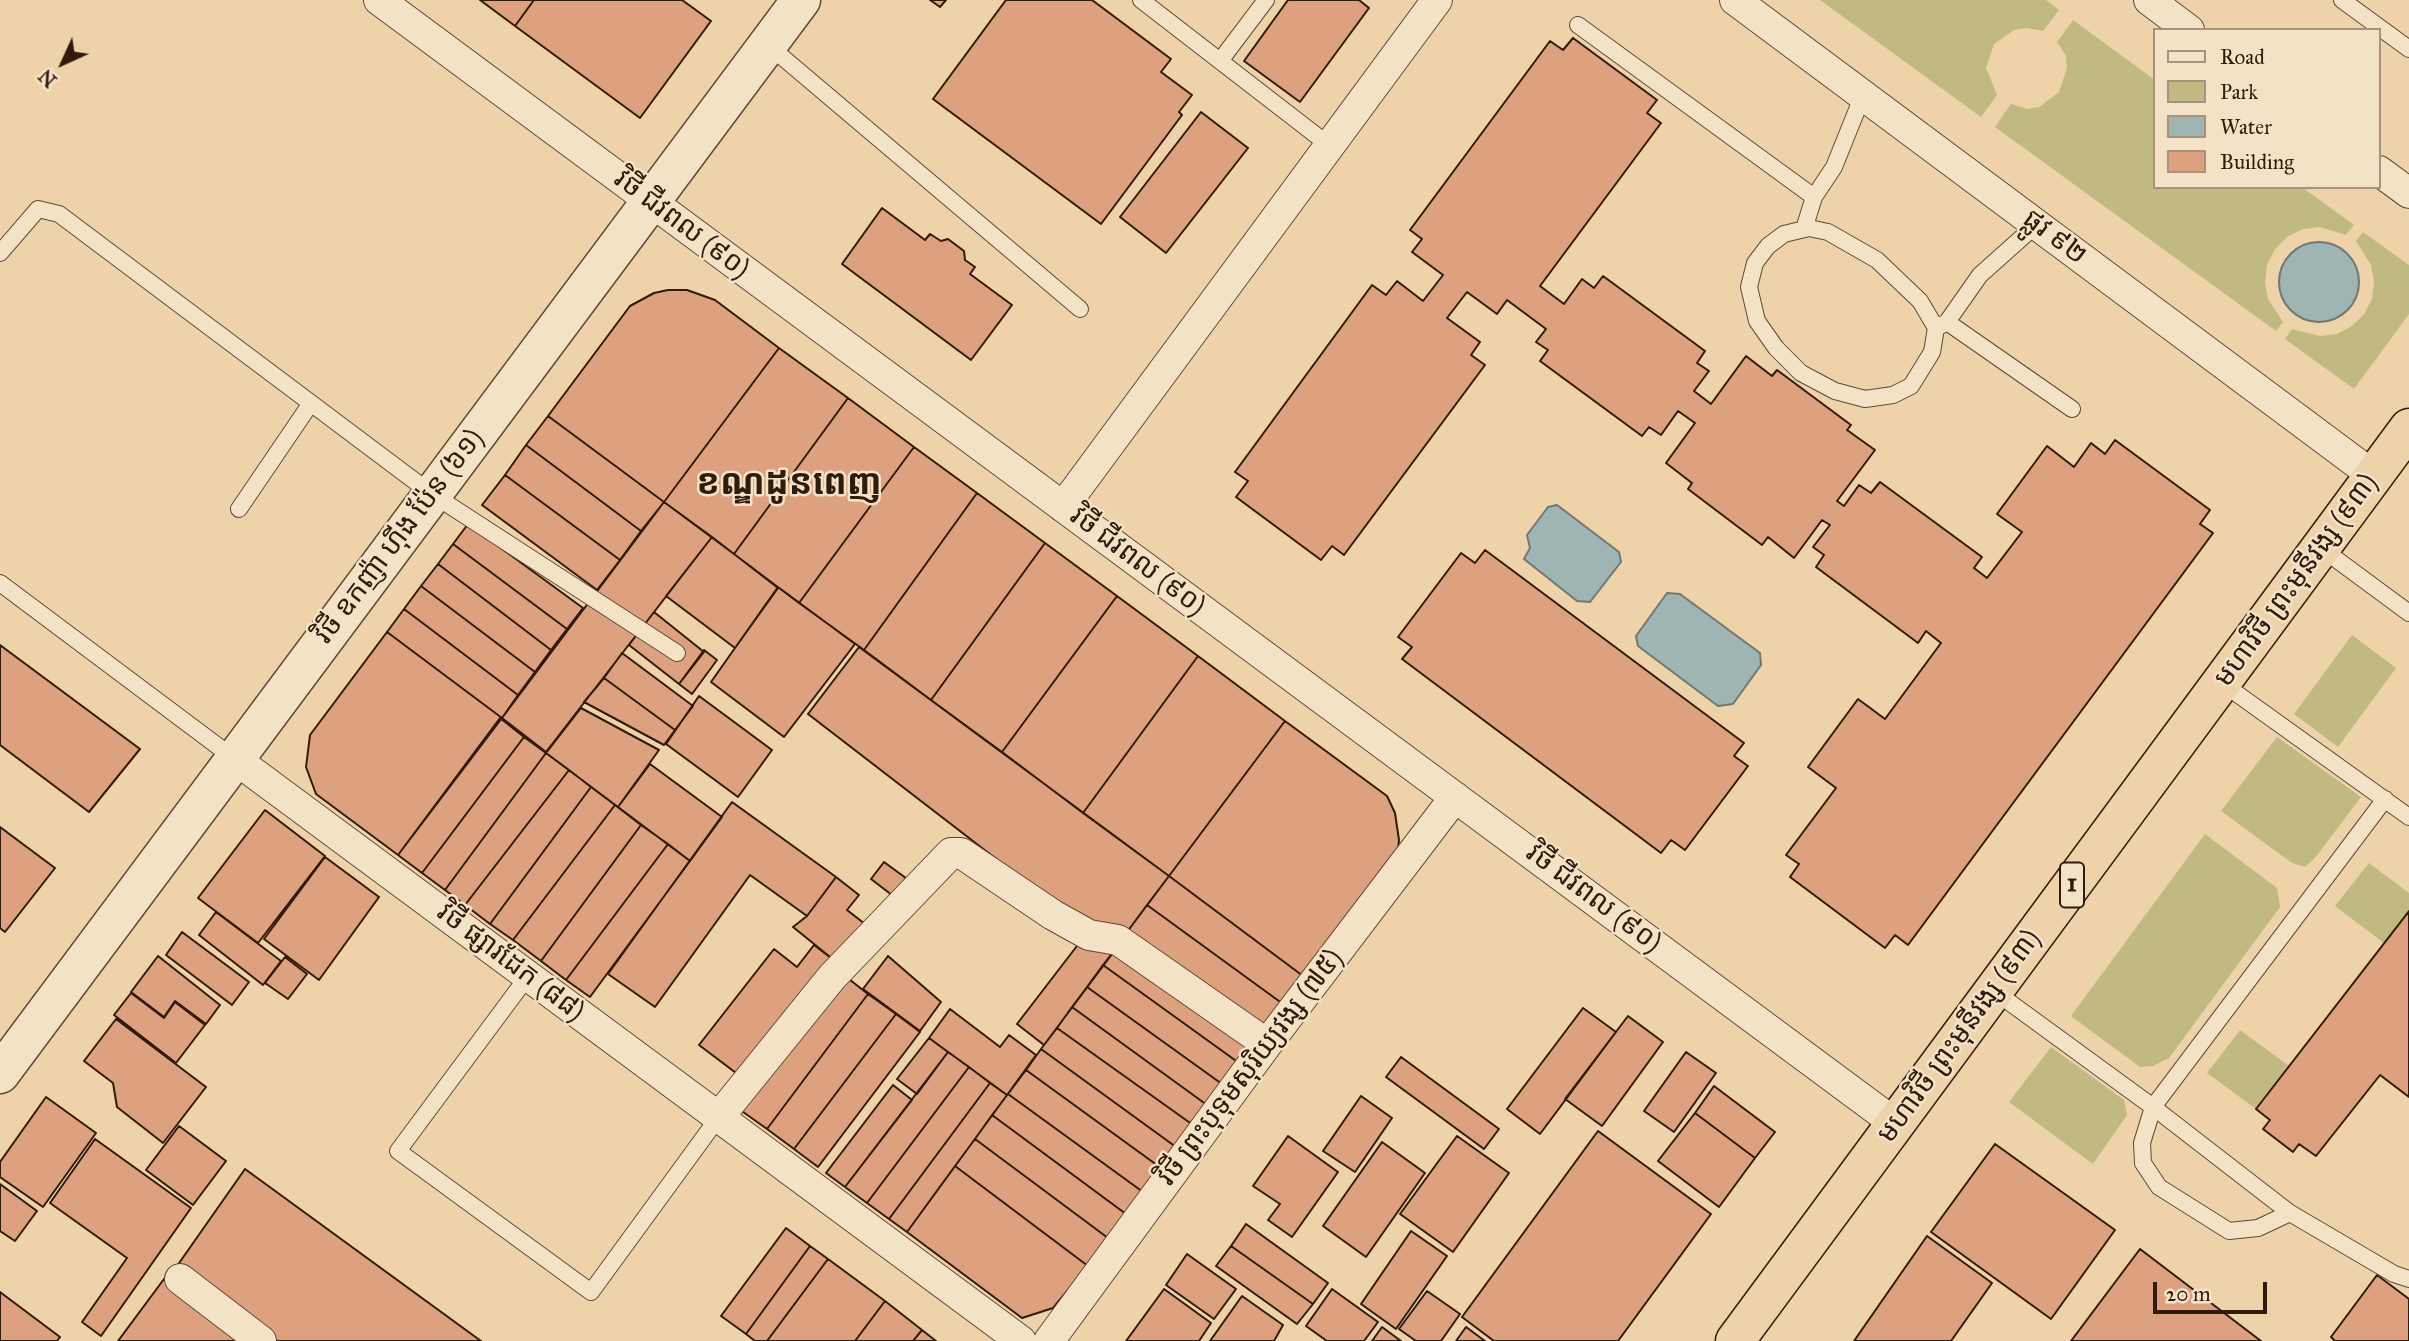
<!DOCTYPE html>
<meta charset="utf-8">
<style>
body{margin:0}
#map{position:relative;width:2409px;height:1341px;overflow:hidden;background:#eed2a9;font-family:"IM FELL Great Primer",serif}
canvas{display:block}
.legend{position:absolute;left:2153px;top:28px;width:228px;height:161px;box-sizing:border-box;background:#f4e2c7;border:2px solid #a6927d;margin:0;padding:9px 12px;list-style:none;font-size:21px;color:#311b0d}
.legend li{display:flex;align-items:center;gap:14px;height:35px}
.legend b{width:35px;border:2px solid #a6927d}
.north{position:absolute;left:28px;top:28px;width:70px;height:70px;-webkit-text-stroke:5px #f4e2c7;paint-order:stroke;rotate:225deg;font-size:19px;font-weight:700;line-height:28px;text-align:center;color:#311b0d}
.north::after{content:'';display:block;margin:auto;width:24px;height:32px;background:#311b0d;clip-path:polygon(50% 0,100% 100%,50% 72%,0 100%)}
.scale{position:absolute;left:2153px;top:1282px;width:114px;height:32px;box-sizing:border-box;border:4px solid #311b0d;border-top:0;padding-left:9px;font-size:21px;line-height:24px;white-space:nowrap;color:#311b0d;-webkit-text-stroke:5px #f4e2c7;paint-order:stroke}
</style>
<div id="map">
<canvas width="2409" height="1341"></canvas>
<ul class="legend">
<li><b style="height:9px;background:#f4e2c7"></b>Road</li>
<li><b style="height:19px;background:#c0ba82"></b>Park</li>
<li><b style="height:19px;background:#9fb5b4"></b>Water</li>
<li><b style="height:19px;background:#dda17f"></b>Building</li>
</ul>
<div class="north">N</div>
<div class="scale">20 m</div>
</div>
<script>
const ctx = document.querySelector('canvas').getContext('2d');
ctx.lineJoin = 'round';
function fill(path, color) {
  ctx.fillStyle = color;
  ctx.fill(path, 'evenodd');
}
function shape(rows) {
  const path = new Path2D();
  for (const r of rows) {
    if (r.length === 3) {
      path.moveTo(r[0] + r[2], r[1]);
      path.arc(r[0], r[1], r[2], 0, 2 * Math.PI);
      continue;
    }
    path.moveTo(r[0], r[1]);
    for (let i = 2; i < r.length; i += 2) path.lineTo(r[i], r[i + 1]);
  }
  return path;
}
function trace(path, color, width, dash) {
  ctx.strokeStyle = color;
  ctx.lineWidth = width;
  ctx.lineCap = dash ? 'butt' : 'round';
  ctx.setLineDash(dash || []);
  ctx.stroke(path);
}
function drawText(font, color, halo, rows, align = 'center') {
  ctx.font = font + ' "IM FELL Great Primer","Noto Sans Khmer",serif';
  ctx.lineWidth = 5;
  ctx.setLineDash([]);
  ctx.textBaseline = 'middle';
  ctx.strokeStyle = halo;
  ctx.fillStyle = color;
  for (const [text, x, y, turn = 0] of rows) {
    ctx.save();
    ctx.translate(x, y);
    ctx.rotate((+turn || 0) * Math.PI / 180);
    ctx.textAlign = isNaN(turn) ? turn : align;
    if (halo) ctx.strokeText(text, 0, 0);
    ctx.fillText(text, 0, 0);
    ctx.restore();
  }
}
const green = shape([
 [1820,0,2046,0,2059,10,2043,31,2027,28,2014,30,1994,44,1986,68,1997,95,1981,117],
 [2073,20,2155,80,2155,187,2302,187,2354,225,2346,235,2320,227,2303,229,2287,237,2275,249,2267,265,2265,282,2268,299,2283,322,2276,331,1995,127,2011,104,2027,109,2039,107,2059,92,2067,68,2066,56,2057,42],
 [2363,232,2409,265,2409,314,2354,389,2285,339,2292,329,2320,336,2337,334,2352,326,2364,314,2372,299,2374,282,2371,265,2356,241],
 [2352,635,2396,668,2338,747,2294,714],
 [2277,737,2361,797,2315,858,2305,867,2292,863,2221,811],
 [2205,834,2277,888,2280,907,2169,1058,2153,1066,2140,1067,2071,1016],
 [2369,863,2409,893,2409,911,2384,943,2335,906],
 [2240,1030,2289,1066,2256,1109,2207,1073],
 [2051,1047,2124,1100,2127,1115,2093,1164,2009,1102]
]);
const water = shape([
 [2319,282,40],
 [1557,505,1619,552,1621,562,1590,602,1577,601,1524,559,1530,548,1527,535,1548,507,1557,505],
 [1667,593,1680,594,1760,653,1761,665,1733,704,1718,706,1638,646,1636,636,1667,593]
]);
const building = shape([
 [480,0,534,0,515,26,480,0],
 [534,0,682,0,711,21,640,118,515,26,534,0],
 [930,0,946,0,940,7,930,0],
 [1006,0,1092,0,1171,59,1161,72,1192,95,1179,112,1182,115,1101,224,933,99,1006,0],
 [1288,0,1359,0,1369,8,1300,102,1244,61,1288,0],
 [1573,38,1657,100,1647,113,1661,123,1540,286,1564,304,1582,279,1594,288,1603,276,1705,351,1697,363,1709,371,1694,391,1711,404,1746,356,1772,376,1777,370,1851,425,1847,430,1875,450,1837,501,1844,506,1859,485,1871,493,1880,482,1982,557,1974,568,1987,578,2022,532,1997,514,2047,446,2074,467,2091,443,2105,454,2115,440,2210,510,2200,524,2213,533,1908,945,1895,935,1885,948,1790,877,1799,864,1786,855,1836,788,1808,767,1858,699,1885,719,1941,643,1926,631,1918,643,1816,567,1824,555,1813,547,1830,525,1822,520,1794,558,1768,537,1762,545,1688,489,1692,483,1666,463,1695,423,1678,411,1661,435,1649,427,1642,436,1540,361,1548,350,1536,342,1546,329,1507,300,1497,314,1467,292,1447,318,1480,342,1471,355,1485,365,1344,555,1332,546,1321,560,1236,497,1248,481,1235,472,1372,285,1386,295,1397,281,1423,301,1443,275,1412,252,1422,239,1410,230,1550,41,1563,50,1573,38],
 [1201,112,1248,148,1166,253,1120,217,1201,112],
 [882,208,925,240,930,234,941,241,948,239,964,251,965,260,975,267,970,274,1012,305,971,360,842,264,882,208],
 [668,290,687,290,715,300,779,348,664,502,548,416,630,306,654,293,668,290],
 [779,348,848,398,734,554,664,502,779,348],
 [848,398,914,447,799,603,734,554,848,398],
 [548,416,664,502,641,531,526,445,548,416],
 [526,445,641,531,620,560,505,475,526,445],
 [914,447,977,493,864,650,799,603,914,447],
 [505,475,620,560,597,590,482,505,505,475],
 [977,493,1045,543,931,700,864,650,977,493],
 [664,502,712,537,546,752,502,718,664,502],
 [468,524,583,608,567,629,453,544,468,524],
 [712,537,778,588,735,648,666,596,712,537],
 [1045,543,1117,596,1002,752,931,700,1045,543],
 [453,544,567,629,551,650,438,564,453,544],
 [1485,550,1744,743,1734,756,1748,766,1685,850,1671,840,1661,853,1402,659,1412,647,1398,637,1461,553,1475,563,1485,550],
 [438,564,551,650,535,672,421,586,438,564],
 [421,586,535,672,518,695,404,609,421,586],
 [778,587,855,644,784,737,711,682,778,587],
 [1117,596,1198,656,1083,813,1002,752,1117,596],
 [404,609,518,695,502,718,387,632,404,609],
 [654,612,704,652,679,684,629,645,654,612],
 [387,632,502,718,398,855,316,794,306,767,310,735,387,632],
 [0,645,140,749,89,812,0,745,0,645],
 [859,647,1169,876,1127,932,1082,925,808,714,859,647],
 [704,650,717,660,692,694,679,684,704,650],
 [622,653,693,706,675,730,604,678,622,653],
 [1198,656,1285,721,1169,876,1083,813,1198,656],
 [604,678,675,730,664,745,584,702,604,678],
 [699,696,772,750,738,797,666,744,699,696],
 [581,708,659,750,618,807,546,753,581,708],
 [500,718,524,737,422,873,398,855,500,718],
 [1285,721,1387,796,1395,813,1399,840,1398,849,1303,976,1169,876,1285,721],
 [524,737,546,753,445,890,422,873,524,737],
 [546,753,569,770,465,905,445,890,546,753],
 [650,764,722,817,690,861,618,807,650,764],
 [569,770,591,787,490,924,465,905,569,770],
 [591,787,615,805,513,940,490,924,591,787],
 [732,802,836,877,807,916,750,875,655,1007,608,974,732,802],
 [615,805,641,825,541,961,513,940,615,805],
 [265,810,325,856,258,943,198,898,265,810],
 [641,825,668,844,566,980,541,961,641,825],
 [0,827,55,868,5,932,0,928,0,827],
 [668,844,690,861,590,997,566,980,668,844],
 [325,857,379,897,319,980,264,939,325,857],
 [884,862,914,884,901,902,871,879,884,862],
 [1169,876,1303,976,1283,1004,1147,905,1169,876],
 [836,877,859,895,847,910,865,924,835,961,793,927,807,916,836,877],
 [1147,905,1283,1004,1262,1031,1127,932,1147,905],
 [2409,911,2409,1097,2380,1075,2316,1156,2299,1144,2293,1152,2263,1129,2270,1120,2256,1109,2409,911],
 [216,912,281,961,263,985,199,935,216,912],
 [182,932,249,982,232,1005,166,955,182,932],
 [1080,942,1118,946,1044,1045,1017,1024,1080,942],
 [814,945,835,961,744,1079,699,1045,774,949,797,967,814,945],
 [1118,946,1253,1044,1239,1063,1103,965,1118,946],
 [158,956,220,1005,206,1024,175,1001,164,1017,131,992,158,956],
 [888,956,941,1002,920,1031,863,989,888,956],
 [285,957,307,974,288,999,265,983,285,957],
 [1103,965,1239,1063,1222,1084,1087,987,1103,965],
 [840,972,868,994,767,1129,739,1109,840,972],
 [1087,987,1222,1084,1207,1105,1072,1007,1087,987],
 [131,993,164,1018,175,1002,205,1025,176,1063,114,1015,131,993],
 [868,994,896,1014,794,1149,767,1129,868,994],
 [1072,1007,1207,1105,1193,1125,1057,1028,1072,1007],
 [1583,1008,1616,1032,1540,1134,1507,1109,1583,1008],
 [950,1009,1000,1047,1009,1035,1036,1055,1007,1095,929,1038,950,1009],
 [896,1014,920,1032,818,1167,794,1149,896,1014],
 [1628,1016,1663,1042,1602,1126,1565,1099,1628,1016],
 [116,1019,206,1087,163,1143,117,1107,113,1083,84,1061,116,1019],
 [1057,1028,1193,1125,1176,1147,1041,1049,1057,1028],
 [929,1038,948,1052,917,1094,897,1079,929,1038],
 [1041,1049,1176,1147,1161,1168,1026,1070,1041,1049],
 [948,1052,969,1067,867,1203,845,1187,948,1052],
 [1686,1052,1716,1073,1674,1132,1644,1111,1686,1052],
 [1401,1057,1499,1129,1484,1149,1386,1077,1401,1057],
 [969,1067,990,1083,889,1219,867,1203,969,1067],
 [1026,1070,1161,1168,1143,1192,1008,1094,1026,1070],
 [990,1083,1007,1095,907,1232,889,1219,990,1083],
 [893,1085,912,1100,845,1187,826,1173,893,1085],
 [1714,1086,1775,1132,1755,1158,1695,1113,1714,1086],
 [1008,1094,1143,1192,1126,1214,992,1115,1008,1094],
 [1361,1096,1392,1118,1355,1172,1323,1151,1361,1096],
 [46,1097,96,1133,43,1207,0,1177,0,1162,46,1097],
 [1695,1113,1755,1158,1719,1207,1658,1161,1695,1113],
 [992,1115,1126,1214,1108,1238,975,1139,992,1115],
 [179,1126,226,1161,193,1205,146,1170,179,1126],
 [1598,1131,1711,1214,1618,1341,1494,1341,1462,1317,1598,1131],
 [1288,1136,1338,1172,1292,1237,1268,1220,1280,1204,1253,1186,1288,1136],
 [1457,1136,1509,1173,1453,1252,1400,1214,1457,1136],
 [95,1139,191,1208,101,1336,82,1322,127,1258,50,1203,95,1139],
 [975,1139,1108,1238,1088,1266,955,1166,975,1139],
 [1382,1142,1425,1173,1366,1257,1323,1226,1382,1142],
 [1995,1144,2115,1230,2051,1319,1931,1232,1995,1144],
 [955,1166,1088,1266,1053,1308,1022,1318,907,1232,955,1166],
 [245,1169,481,1341,277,1341,177,1266,245,1169],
 [0,1184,37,1211,15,1241,0,1231,0,1184],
 [1246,1224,1328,1283,1313,1304,1231,1246,1246,1224],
 [786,1228,810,1246,746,1334,721,1316,786,1228],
 [1411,1231,1447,1256,1396,1329,1361,1304,1411,1231],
 [1927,1236,1992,1283,1951,1341,1854,1341,1927,1236],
 [810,1246,828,1259,767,1341,755,1341,746,1334,810,1246],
 [1231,1246,1313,1304,1297,1324,1216,1266,1231,1246],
 [2140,1249,2261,1341,2071,1341,2140,1249],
 [1187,1254,1236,1289,1214,1319,1166,1285,1187,1254],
 [828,1259,885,1301,855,1341,767,1341,828,1259],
 [2377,1275,2409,1299,2409,1341,2335,1341,2331,1337,2377,1275],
 [164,1279,248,1341,118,1341,164,1279],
 [1164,1289,1211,1323,1199,1341,1126,1341,1164,1289],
 [1332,1289,1378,1322,1364,1341,1327,1341,1306,1326,1332,1289],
 [1427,1291,1460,1314,1441,1341,1416,1341,1399,1329,1427,1291],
 [0,1292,60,1337,57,1341,0,1341,0,1292],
 [1242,1296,1283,1325,1274,1341,1210,1341,1242,1296],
 [885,1301,922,1330,913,1341,855,1341,885,1301],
 [1382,1327,1401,1341,1372,1341,1382,1327],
 [1466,1327,1485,1341,1456,1341,1466,1327],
 [922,1330,936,1341,913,1341,922,1330]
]);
const service = shape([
 [1141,0,1330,146],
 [2342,0,2409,49],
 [1578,25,1814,197],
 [768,45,1080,309],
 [1220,61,1266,0],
 [1809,228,1828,232,1877,260,1920,301,1936,328,1932,352,1911,386,1893,395,1865,399,1835,391,1801,373,1776,348,1757,321,1749,287,1755,263,1768,246,1784,234,1809,228],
 [1804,229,1814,197,1834,167,1863,95],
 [0,253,38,209,59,214,432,494,677,653],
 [1947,322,2072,409],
 [1940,326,1947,322,1980,275,2036,225],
 [239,509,311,403],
 [2321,548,2409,613],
 [0,583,235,759],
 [2222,683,2409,817],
 [528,976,398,1151,591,1292,718,1118],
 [1994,991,2153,1107,2290,1213,2394,1274,2409,1279],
 [2290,1213,2258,1228,2229,1231,2159,1187,2143,1163,2142,1143,2153,1107,2385,799]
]);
const minor = shape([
 [379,0,1896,1124],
 [1735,0,2374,476],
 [2149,0,2189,30],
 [2379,171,2409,193],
 [1063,507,1437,0],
 [235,759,1021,1341],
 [718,1118,832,977,951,853,961,853,1053,915,1089,935,1118,940,1267,1044],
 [180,1279,261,1341],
 [1049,1341,1267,1044,1455,797]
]);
const tertiary = shape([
 [0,1074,801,0]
]);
const trunk = shape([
 [1735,1341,2409,428]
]);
const shields = [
 [2072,885,24]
];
const shieldNames = [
 ["1",2072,885]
];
const streetNames = [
 ["វិថី ជីវពល (៩០)",681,225,37],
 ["ផ្លូវ ៩២",2054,238,37],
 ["វិថី ឧកញ៉ា ហ៊ីង ប៉ែន (៦១)",400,537,-53],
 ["វិថី ជីវពល (៩០)",1137,562,37],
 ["មហាវិថី ព្រះមុនីវង្ស (៩៣)",2297,581,-54],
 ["វិថី ជីវពល (៩០)",1593,899,37],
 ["វិថី ផ្សារដែក (៨៨)",510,963,37],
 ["មហាវិថី ព្រះមុនីវង្ស (៩៣)",1960,1037,-54],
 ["វិថី ព្រះបុទុមសុរិយ្យវង្ស (៧៥)",1251,1068,-53]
];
const districtNames = [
 ["ខណ្ឌដូនពេញ",789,485]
];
fill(green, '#c0ba82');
fill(water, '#9fb5b4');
trace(water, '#737771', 2);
fill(building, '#dda17f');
trace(building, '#311b0d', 2);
trace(service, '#604934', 18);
trace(minor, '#604934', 32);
trace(tertiary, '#604934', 41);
trace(trunk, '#311b0d', 41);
trace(service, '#f4e2c7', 16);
trace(minor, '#f4e2c7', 30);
trace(tertiary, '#f4e2c7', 38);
trace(trunk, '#eed2a9', 38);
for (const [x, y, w] of shields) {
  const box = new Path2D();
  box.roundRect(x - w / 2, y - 22.5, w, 45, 5);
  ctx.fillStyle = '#f4e2c7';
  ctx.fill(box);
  trace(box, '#311b0d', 2);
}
drawText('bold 26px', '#311b0d', null, shieldNames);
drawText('28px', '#311b0d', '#f4e2c7', streetNames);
drawText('bold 35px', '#311b0d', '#f4e2c7', districtNames);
</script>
